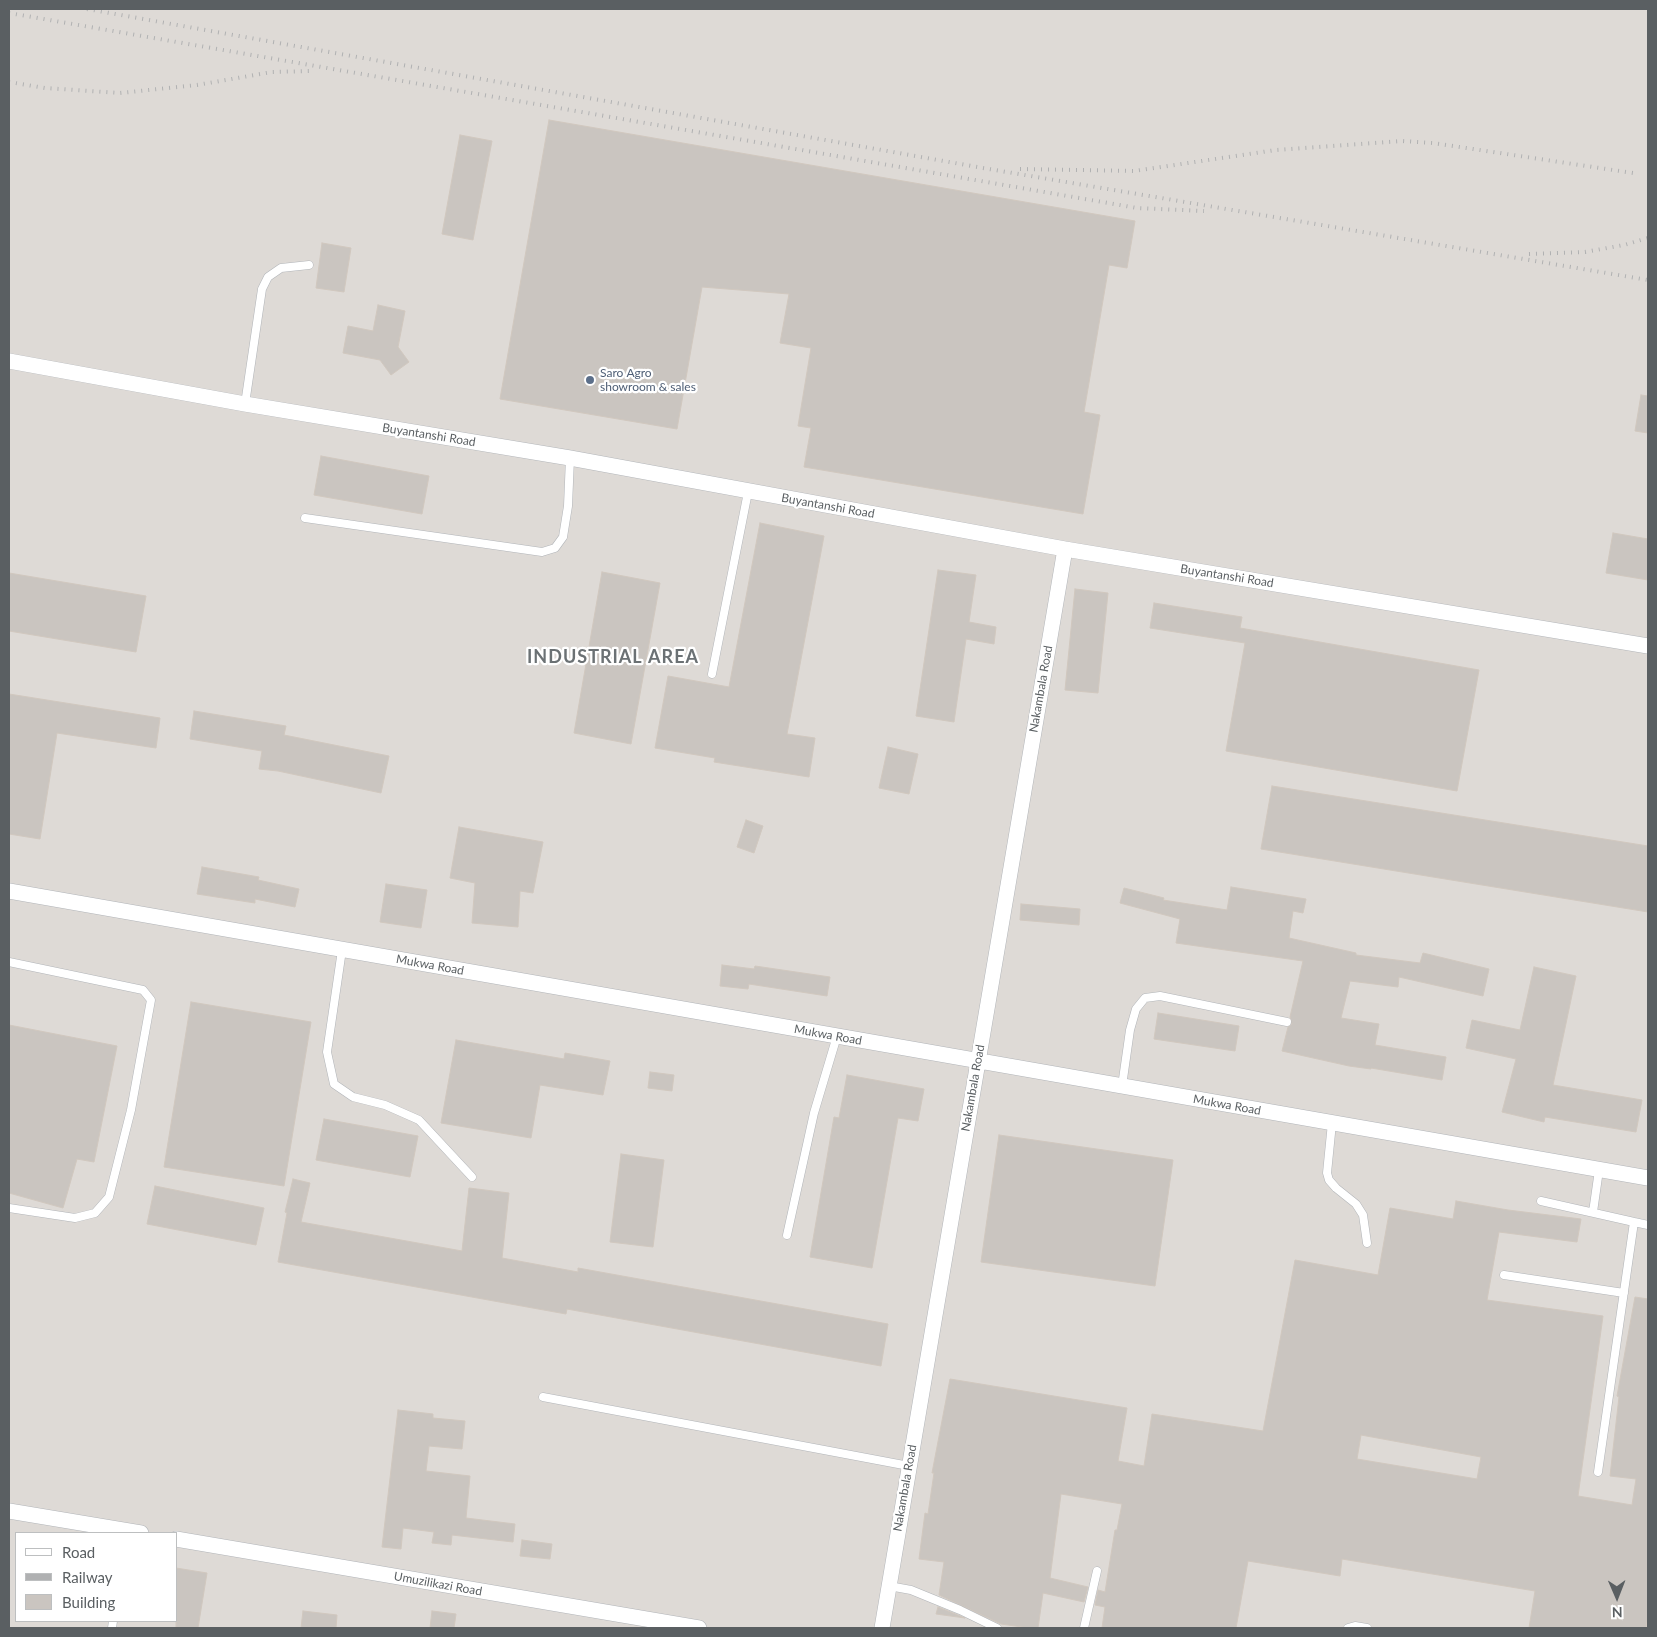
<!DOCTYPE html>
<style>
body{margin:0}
#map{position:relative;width:1657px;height:1637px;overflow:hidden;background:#ede8e1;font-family:Lato,sans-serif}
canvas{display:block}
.frame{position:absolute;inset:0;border:10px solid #5a5f62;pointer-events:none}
.legend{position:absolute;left:15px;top:1532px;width:162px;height:90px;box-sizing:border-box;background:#fff;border:1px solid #bdbfc0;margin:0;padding:6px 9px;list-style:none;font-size:15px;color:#5a5f62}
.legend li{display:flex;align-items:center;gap:10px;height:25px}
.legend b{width:25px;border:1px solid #bdbfc0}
.north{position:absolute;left:1592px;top:1572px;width:50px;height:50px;-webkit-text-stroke:4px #fff;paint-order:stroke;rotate:179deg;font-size:14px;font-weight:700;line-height:20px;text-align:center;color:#5a5f62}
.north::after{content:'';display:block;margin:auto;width:18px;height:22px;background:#5a5f62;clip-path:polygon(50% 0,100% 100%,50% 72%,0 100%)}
</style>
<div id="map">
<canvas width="1657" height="1637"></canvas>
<div class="frame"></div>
<ul class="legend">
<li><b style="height:6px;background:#fff"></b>Road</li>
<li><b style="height:6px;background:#b0b1b2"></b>Railway</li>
<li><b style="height:14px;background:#cac5c0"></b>Building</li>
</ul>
<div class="north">N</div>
</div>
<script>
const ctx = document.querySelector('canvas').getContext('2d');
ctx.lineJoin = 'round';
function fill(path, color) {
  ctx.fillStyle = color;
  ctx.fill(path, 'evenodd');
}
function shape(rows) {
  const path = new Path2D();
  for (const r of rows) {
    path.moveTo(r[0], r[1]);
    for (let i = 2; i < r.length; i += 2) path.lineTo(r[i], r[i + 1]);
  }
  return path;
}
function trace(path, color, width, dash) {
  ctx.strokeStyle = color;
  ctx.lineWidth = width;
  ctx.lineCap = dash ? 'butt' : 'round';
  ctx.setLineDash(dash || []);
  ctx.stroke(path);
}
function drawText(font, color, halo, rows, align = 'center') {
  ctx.font = font + ' Lato,sans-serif';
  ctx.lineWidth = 4.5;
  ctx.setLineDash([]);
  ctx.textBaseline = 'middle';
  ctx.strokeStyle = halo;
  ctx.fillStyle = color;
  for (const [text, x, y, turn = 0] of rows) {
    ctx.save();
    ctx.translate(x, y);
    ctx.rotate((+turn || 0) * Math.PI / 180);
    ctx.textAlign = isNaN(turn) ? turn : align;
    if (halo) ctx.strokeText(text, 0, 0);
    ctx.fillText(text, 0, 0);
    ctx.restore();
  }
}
const industrial = shape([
 [9,9,1648,9,1648,1628,9,1628],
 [16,1533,176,1533,176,1621,16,1621]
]);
const building = shape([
 [549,120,1135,221,1127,268,1109,265,1084,412,1100,415,1083,514,804,467,811,428,798,426,811,348,780,343,789,294,702,287,677,429,500,399,549,120],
 [460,135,492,141,473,240,442,234,460,135],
 [322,243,351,248,344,292,316,288,322,243],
 [378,305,405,311,398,347,409,362,391,375,380,360,343,353,348,326,373,331,378,305],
 [1641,395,1648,396,1648,433,1635,431,1641,395],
 [321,456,429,476,422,514,314,495,321,456],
 [760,523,824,536,787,734,815,738,809,777,714,762,715,758,655,748,668,676,729,687,760,523],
 [1613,533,1648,539,1648,580,1606,573,1613,533],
 [938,570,976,575,969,622,996,627,994,644,966,639,954,722,916,716,938,570],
 [602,572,660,583,631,744,574,733,602,572],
 [9,573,146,596,136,652,9,631,9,573],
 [1075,589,1108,593,1098,693,1065,690,1075,589],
 [1154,603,1242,617,1240,628,1479,670,1457,791,1226,751,1245,643,1150,628,1154,603],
 [9,694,160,718,156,748,57,733,40,839,9,834,9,694],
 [194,711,286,726,284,735,389,756,381,793,278,771,259,769,262,751,190,739,194,711],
 [888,747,918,754,909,794,879,788,888,747],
 [1272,786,1648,846,1648,912,1261,849,1272,786],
 [746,820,763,826,754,853,737,847,746,820],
 [459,827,543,842,533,893,520,891,518,927,472,923,475,883,450,878,459,827],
 [202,867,259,877,258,880,299,889,295,907,255,899,255,903,197,894,202,867],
 [386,884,427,890,421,928,380,922,386,884],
 [1231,887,1306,899,1303,913,1293,911,1289,938,1356,953,1356,955,1420,963,1423,953,1489,969,1483,996,1399,977,1398,987,1350,981,1341,1018,1379,1024,1375,1045,1446,1057,1442,1080,1371,1068,1371,1069,1349,1066,1282,1051,1288,1027,1292,1024,1290,1017,1303,961,1176,943,1180,919,1120,903,1124,888,1164,898,1163,900,1227,910,1231,887],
 [1021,904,1080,909,1079,925,1020,920,1021,904],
 [722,965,754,969,755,966,830,977,827,996,749,984,748,989,720,986,722,965],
 [1534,967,1576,976,1553,1085,1642,1100,1636,1132,1545,1117,1544,1122,1502,1112,1516,1059,1466,1048,1472,1020,1520,1030,1534,967],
 [191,1002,311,1022,284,1186,164,1167,191,1002],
 [1158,1013,1239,1026,1235,1051,1154,1039,1158,1013],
 [9,1025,117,1046,94,1162,77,1159,63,1208,9,1193,9,1025],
 [456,1040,564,1059,565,1053,610,1061,603,1095,540,1085,531,1138,441,1123,456,1040],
 [650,1072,674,1075,672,1091,648,1088,650,1072],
 [847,1075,924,1089,918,1121,898,1118,872,1268,810,1257,834,1117,839,1118,847,1075],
 [324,1119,418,1136,410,1177,316,1160,324,1119],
 [999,1135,1173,1160,1155,1286,981,1262,999,1135],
 [621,1154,664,1160,653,1247,610,1242,621,1154],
 [293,1179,310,1183,301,1222,462,1251,469,1188,509,1193,502,1258,578,1272,578,1268,888,1324,881,1366,567,1309,566,1314,278,1262,287,1213,285,1212,293,1179],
 [155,1186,264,1208,256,1245,147,1224,155,1186],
 [1456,1201,1508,1210,1581,1219,1577,1242,1499,1232,1487,1300,1603,1316,1578,1496,1632,1505,1636,1479,1610,1476,1619,1397,1617,1396,1635,1297,1648,1299,1648,1616,1646,1628,1529,1628,1535,1591,1342,1559,1340,1576,1248,1561,1236,1628,1102,1628,1105,1607,1095,1605,1098,1590,1105,1592,1115,1530,1117,1530,1122,1504,1061,1494,1050,1578,1088,1587,1084,1602,1043,1593,1038,1628,1029,1628,1001,1624,939,1595,944,1562,919,1559,925,1513,928,1514,934,1473,932,1473,950,1379,1127,1408,1118,1461,1144,1466,1152,1414,1263,1431,1295,1260,1378,1275,1390,1208,1453,1219,1456,1201],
 [1361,1435,1481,1457,1477,1479,1357,1459,1361,1435],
 [398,1410,433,1414,433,1418,465,1421,462,1449,429,1446,426,1471,470,1476,466,1518,515,1524,513,1542,452,1535,451,1545,432,1543,434,1532,403,1528,401,1549,382,1547,398,1410],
 [522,1540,552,1544,550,1559,520,1556,522,1540],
 [176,1568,207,1573,198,1628,176,1628,176,1568],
 [938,1607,958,1615,965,1618,936,1614,938,1607],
 [303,1611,337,1615,336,1628,301,1628,303,1611],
 [432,1611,456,1614,454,1628,430,1628,432,1611]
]);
const service = shape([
 [245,404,262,289,268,277,281,268,309,265],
 [305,518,542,552,555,548,563,537,568,506,570,458],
 [712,674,748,492],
 [342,950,327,1052,334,1084,353,1097,385,1105,419,1120,472,1177],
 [9,962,143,990,151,1000,131,1110,109,1197,95,1213,75,1218,9,1208],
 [1122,1086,1130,1030,1136,1009,1145,998,1160,996,1287,1022],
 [1332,1123,1327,1173,1329,1180,1336,1188,1356,1204,1363,1215,1367,1243],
 [1541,1201,1634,1222,1598,1472],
 [1593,1212,1599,1170],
 [1634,1222,1648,1225],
 [787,1235,814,1113,837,1036],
 [1504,1275,1624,1293],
 [543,1397,909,1466],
 [889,1586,911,1590,960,1610,997,1628],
 [112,1628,113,1621],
 [1084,1628,1097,1571],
 [1348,1628,1355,1626,1367,1628]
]);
const minor = shape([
 [9,361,245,404,570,458,1065,549,1648,646],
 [9,891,1648,1178],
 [9,1511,141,1533],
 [176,1539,699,1628],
 [882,1628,1065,549]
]);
const rail = shape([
 [87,9,983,168,1648,280],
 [9,13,1137,208,1204,211],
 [9,82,45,88,120,93,197,85,272,72,311,71],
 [1020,169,1134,171,1276,150,1402,141,1433,143,1633,173],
 [1529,254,1585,252,1624,245,1648,238]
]);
const markers = [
 [590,380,5,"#5c6f8a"]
];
const serviceNames = [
 ["Saro Agro",600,373],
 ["showroom & sales",600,387]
];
const streetNames = [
 ["Buyantanshi Road",429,435,9],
 ["Buyantanshi Road",828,506,10],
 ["Buyantanshi Road",1227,576,9],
 ["Nakambala Road",1041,689,-80],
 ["Mukwa Road",430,965,10],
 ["Mukwa Road",828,1035,10],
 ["Nakambala Road",973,1088,-80],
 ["Mukwa Road",1227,1105,10],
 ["Nakambala Road",905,1488,-80],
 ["Umuzilikazi Road",438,1584,10]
];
const districtNames = [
 ["INDUSTRIAL AREA",613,657]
];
fill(industrial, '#dedad6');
fill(building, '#cac5c0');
trace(building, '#d1c8bf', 1);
trace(service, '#b2b5b9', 9);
trace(minor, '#b2b5b9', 16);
trace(service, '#fff', 8);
trace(minor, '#fff', 15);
trace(rail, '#b0b1b2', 4, [1, 6]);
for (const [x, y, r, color] of markers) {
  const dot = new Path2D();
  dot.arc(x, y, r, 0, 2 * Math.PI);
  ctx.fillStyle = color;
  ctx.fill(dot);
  trace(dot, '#fff', 2);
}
drawText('12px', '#4e5e75', '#fff', serviceNames, 'left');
drawText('12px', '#5a5f62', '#fff', streetNames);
ctx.letterSpacing = '1px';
drawText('bold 18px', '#6b7174', '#fff', districtNames);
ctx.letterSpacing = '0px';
</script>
